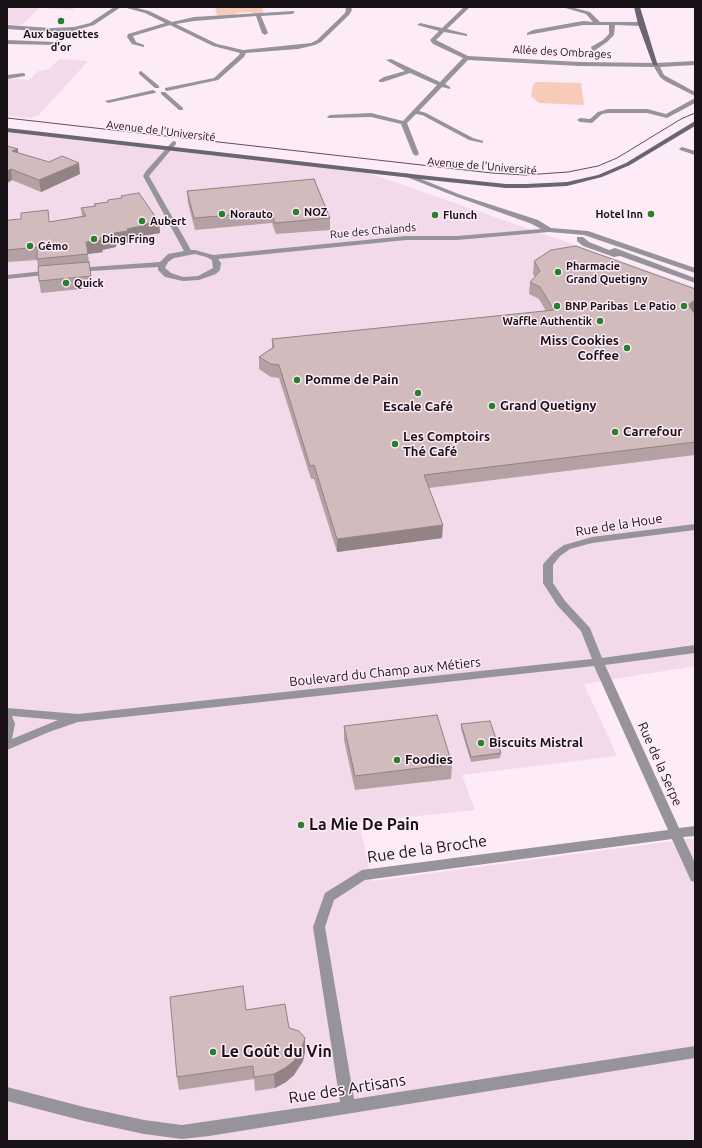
<!DOCTYPE html>
<meta charset="utf-8">
<style>
body{margin:0}
#map{position:relative;width:702px;height:1148px;overflow:hidden;background:#feebf8;font-family:Ubuntu,sans-serif}
canvas{display:block}
.frame{position:absolute;inset:0;border:8px solid #181216;pointer-events:none}
</style>
<div id="map">
<canvas width="702" height="1148"></canvas>
<div class="frame"></div>
</div>
<script>
const ctx = document.querySelector('canvas').getContext('2d');
ctx.lineJoin = 'round';
function fill(path, color) {
  ctx.fillStyle = color;
  ctx.fill(path, 'evenodd');
}
function shape(rows) {
  const path = new Path2D();
  for (const r of rows) {
    path.moveTo(r[0], r[1]);
    for (let i = 2; i < r.length; i += 2) path.lineTo(r[i], r[i + 1]);
  }
  return path;
}
function trace(path, color, width, dash) {
  ctx.strokeStyle = color;
  ctx.lineWidth = width;
  ctx.lineCap = dash ? 'butt' : 'round';
  ctx.setLineDash(dash || []);
  ctx.stroke(path);
}
function drawText(font, color, halo, rows, align = 'center') {
  ctx.font = font + ' Ubuntu,sans-serif';
  ctx.lineWidth = 3;
  ctx.setLineDash([]);
  ctx.textBaseline = 'middle';
  ctx.strokeStyle = halo;
  ctx.fillStyle = color;
  for (const [text, x, y, turn = 0] of rows) {
    ctx.save();
    ctx.translate(x, y);
    ctx.rotate((+turn || 0) * Math.PI / 180);
    ctx.textAlign = isNaN(turn) ? turn : align;
    if (halo) ctx.strokeText(text, 0, 0);
    ctx.fillText(text, 0, 0);
    ctx.restore();
  }
}
const built = shape([
 [7,7,72,7,74,10,39,8,22,25,7,24],
 [59,59,88,61,39,115,31,118,7,116,7,78,29,80,38,71,49,69],
 [7,132,366,172,695,287,695,666,584,684,617,756,462,775,475,810,359,822,372,881,695,838,695,1141,7,1141]
]);
const green = shape([
 [215,7,262,7,264,14,253,14,252,12,236,13,236,15,217,16],
 [536,82,581,83,584,105,539,103,531,96,533,85]
]);
const street = shape([
 [114,7,121,7,94,25,73,31,58,45,7,44,7,40,55,42,67,31,51,32,7,29,7,25,51,28,74,27,90,23,114,7],
 [123,7,133,7,149,11,172,22,194,17,294,11,294,13,292,14,261,16,268,33,265,35,262,33,256,16,194,21,176,24,217,44,243,50,311,43,317,40,345,13,346,10,345,7,351,7,352,10,349,15,321,42,315,45,298,49,246,53,244,57,218,80,167,91,165,90,165,88,214,78,239,55,240,53,213,46,170,25,133,36,136,42,144,45,144,47,132,44,127,37,128,34,165,23,145,13,123,7],
 [464,7,470,7,447,29,467,34,467,36,444,32,436,40,468,56,579,62,656,63,695,61,695,65,660,67,664,75,695,92,695,96,665,81,660,77,654,67,579,66,468,60,445,84,450,87,450,89,442,87,419,111,426,113,473,138,483,141,483,143,469,140,422,115,416,114,407,123,419,154,416,156,413,154,401,124,371,117,328,118,327,117,330,115,371,113,403,121,437,85,410,73,383,82,379,82,379,80,384,77,405,71,386,60,391,59,440,82,463,58,433,44,430,40,439,31,417,25,420,23,442,28,464,7],
 [562,7,571,7,590,12,600,22,641,22,644,24,641,26,615,25,614,35,607,42,594,51,592,50,591,47,603,40,609,34,609,25,583,25,527,35,527,33,533,30,583,21,593,22,586,14,562,7],
 [141,71,159,86,159,88,155,88,139,74,139,72,141,71],
 [23,73,25,74,25,76,7,79,7,75,23,73],
 [153,90,156,92,155,93,108,103,105,101,153,90],
 [161,92,165,92,183,108,183,110,179,110,161,94,161,92],
 [695,98,695,103,667,118,647,113,608,113,602,114,592,123,580,122,577,120,580,118,590,119,598,112,608,109,647,109,666,114,695,98],
 [174,141,176,142,176,144,149,176,191,250,195,250,213,255,406,236,457,236,541,229,532,224,457,197,404,176,403,175,406,173,461,195,538,220,551,228,588,231,695,268,695,273,584,235,549,232,457,240,406,240,218,259,221,263,220,270,216,274,199,280,183,281,165,277,158,270,158,267,73,272,72,270,76,268,160,262,168,254,184,251,143,176,146,171,172,142,174,141],
 [195,254,206,257,212,260,213,268,198,276,183,277,171,273,165,268,168,262,174,258,195,254],
 [682,147,695,151,695,155,680,150,679,149,682,147],
 [577,237,583,237,589,242,609,250,615,248,695,278,695,283,620,256,614,257,583,246,577,241,577,237],
 [52,270,56,272,55,274,7,279,7,275,52,270],
 [695,524,695,530,592,543,570,549,560,556,553,565,553,583,565,601,590,628,602,658,695,645,695,653,605,665,679,828,695,826,695,836,683,837,695,863,695,882,691,881,672,839,365,880,334,900,325,927,354,1099,695,1046,695,1058,209,1136,182,1139,144,1134,84,1121,7,1101,7,1087,84,1107,144,1120,182,1125,340,1102,313,927,325,893,362,870,668,830,594,666,78,722,49,732,7,750,7,708,78,714,592,659,581,631,557,605,543,583,543,565,544,563,554,552,564,545,592,537,695,524],
 [12,716,58,720,12,739,15,724,12,716]
]);
const secondary = shape([
 [634,7,640,7,658,66,653,65,638,24,634,7],
 [695,121,695,126,630,165,602,177,567,186,526,188,506,188,429,180,7,132,7,128,429,176,506,184,526,184,567,182,598,175,626,163,695,121]
]);
const tram = shape([
 [7,118,492,173,525,175,568,172,598,166,617,158,681,119,695,113]
]);
const wall = shape([
 [7,146,18,153,80,174,41,192,12,180,7,183],
 [187,191,330,218,330,230,276,234,272,223,195,230,188,203],
 [121,196,159,222,160,233,142,236,142,238,129,241,129,242,116,245,116,247,102,250,103,252,88,254,92,288,41,293,39,281,38,266,37,260,7,262,7,222,50,222,82,216,81,208,95,206,94,204,108,202,108,200,121,198],
 [534,261,695,311,693,312,695,314,695,455,429,488,442,538,337,552,314,479,311,479,279,378,271,377,259,369,259,357,272,348,272,339,546,311,539,299,529,294,530,282,535,277,533,274],
 [461,724,501,753,500,758,471,762,461,729],
 [344,726,452,764,451,779,355,790,344,740],
 [246,1010,289,1028,305,1038,305,1052,303,1061,294,1075,286,1082,275,1088,255,1091,254,1079,179,1090,177,1077]
]);
const shadedWall = shape([
 [18,149,19,160,12,151],
 [79,163,80,174,41,192,39,180],
 [11,169,12,180,7,183,7,171],
 [159,222,160,233,142,236,142,238,129,241,129,242,116,245,116,247,102,250,103,252,88,254,86,242,140,225],
 [695,300,695,311,686,318,688,305],
 [443,525,442,538,337,552,337,539],
 [305,1038,305,1052,303,1061,294,1075,286,1082,275,1088,274,1074]
]);
const building = shape([
 [7,146,18,149,12,151,49,162,62,156,79,163,39,180,11,169,7,171,7,146],
 [314,179,330,218,275,223,271,212,194,218,187,191,314,179],
 [139,193,159,222,140,225,141,226,127,229,128,231,114,233,115,235,100,238,101,240,86,242,88,254,37,259,37,247,7,250,7,222,9,220,21,219,21,213,48,210,49,222,86,216,81,208,96,206,94,204,108,202,108,200,122,198,121,196,139,193],
 [576,246,695,289,695,300,688,305,695,314,695,442,424,475,443,525,337,539,314,465,310,466,279,365,271,364,259,357,274,347,272,339,554,310,540,287,530,282,540,271,534,261,551,250,576,246],
 [89,262,91,276,39,281,38,266,89,262],
 [437,715,452,764,355,776,344,726,437,715],
 [490,721,501,753,471,757,461,724,490,721],
 [243,986,246,1010,285,1004,289,1028,299,1031,305,1038,302,1047,294,1061,285,1068,274,1074,254,1077,253,1066,177,1077,170,997,243,986]
]);
const markers = [
 [61,21,4,"#2a7f2d"],
 [296,212,4,"#2a7f2d"],
 [222,214,4,"#2a7f2d"],
 [651,214,4,"#2a7f2d"],
 [435,215,4,"#2a7f2d"],
 [142,221,4,"#2a7f2d"],
 [94,239,4,"#2a7f2d"],
 [30,246,4,"#2a7f2d"],
 [558,272,4,"#2a7f2d"],
 [66,283,4,"#2a7f2d"],
 [557,306,4,"#2a7f2d"],
 [684,306,4,"#2a7f2d"],
 [600,321,4,"#2a7f2d"],
 [627,348,4,"#2a7f2d"],
 [297,380,4,"#2a7f2d"],
 [418,393,4,"#2a7f2d"],
 [492,406,4,"#2a7f2d"],
 [615,432,4,"#2a7f2d"],
 [395,444,4,"#2a7f2d"],
 [481,743,4,"#2a7f2d"],
 [397,760,4,"#2a7f2d"],
 [301,825,4,"#2a7f2d"],
 [213,1052,4,"#2a7f2d"]
];
const farPoinames = [
 ["Aux baguettes",61,34,"center"],
 ["d'or",61,47,"center"],
 ["NOZ",304,212],
 ["Norauto",230,214],
 ["Hotel Inn",643,214,"right"],
 ["Flunch",443,215],
 ["Aubert",150,221],
 ["Ding Fring",102,239],
 ["Gémo",38,246],
 ["Pharmacie",566,266],
 ["Grand Quetigny",566,279],
 ["Quick",74,283],
 ["BNP Paribas",565,306],
 ["Le Patio",676,306,"right"],
 ["Waffle Authentik",592,321,"right"]
];
const farStreetnames = [
 ["Allée des Ombrages",562,52,3],
 ["Avenue de l'Université",161,131,7],
 ["Avenue de l'Université",482,166,5],
 ["Rue des Chalands",373,231,-5]
];
const poiNames = [
 ["Miss Cookies",619,341,"right"],
 ["Coffee",619,356,"right"],
 ["Pomme de Pain",305,380],
 ["Grand Quetigny",500,406],
 ["Escale Café",418,407,"center"],
 ["Carrefour",623,432],
 ["Les Comptoirs",403,437],
 ["Thé Café",403,452],
 ["Biscuits Mistral",489,743],
 ["Foodies",405,760]
];
const streetNames = [
 ["Rue de la Houe",619,525,-9],
 ["Boulevard du Champ aux Métiers",385,672,-6],
 ["Rue de la Serpe",660,764,66]
];
const nearPoinames = [
 ["La Mie De Pain",309,825],
 ["Le Goût du Vin",221,1052]
];
const nearStreetnames = [
 ["Rue de la Broche",427,849,-8],
 ["Rue des Artisans",347,1089,-9]
];
fill(built, '#f2daea');
fill(green, '#f7cbb8');
fill(street, '#96939a');
fill(secondary, '#6a6671');
trace(tram, '#5c5259', 1);
fill(wall, '#b4a1a3');
fill(shadedWall, '#928384');
fill(building, '#d1bbbd');
trace(building, '#928384', 1);
for (const [x, y, r, color] of markers) {
  const dot = new Path2D();
  dot.arc(x, y, r, 0, 2 * Math.PI);
  ctx.fillStyle = color;
  ctx.fill(dot);
  trace(dot, '#feebf8', 1.5);
}
drawText('bold 11px', '#181216', '#feebf8', farPoinames, 'left');
drawText('11px', '#181216', '#feebf8', farStreetnames);
drawText('bold 13px', '#181216', '#feebf8', poiNames, 'left');
drawText('13px', '#181216', '#feebf8', streetNames);
drawText('bold 16px', '#181216', '#feebf8', nearPoinames, 'left');
drawText('16px', '#181216', '#feebf8', nearStreetnames);
</script>
